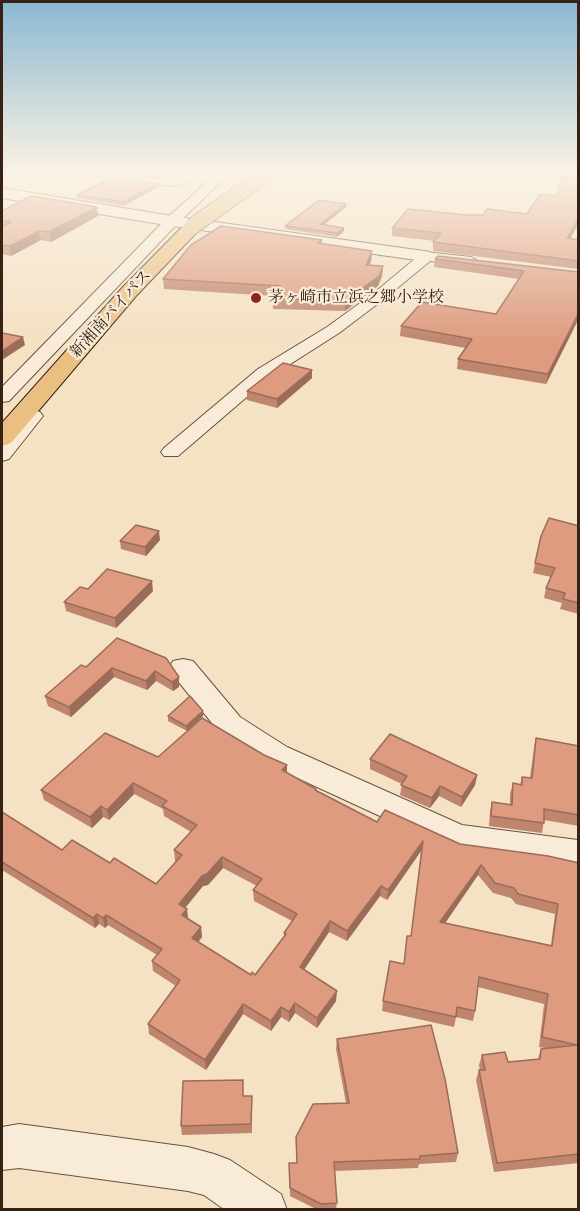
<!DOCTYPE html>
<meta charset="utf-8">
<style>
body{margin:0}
#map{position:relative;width:580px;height:1211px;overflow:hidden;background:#f5e1c4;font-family:"EB Garamond",serif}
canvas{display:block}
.frame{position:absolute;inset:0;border:3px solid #382216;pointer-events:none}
</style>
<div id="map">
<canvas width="580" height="1211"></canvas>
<div class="frame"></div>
</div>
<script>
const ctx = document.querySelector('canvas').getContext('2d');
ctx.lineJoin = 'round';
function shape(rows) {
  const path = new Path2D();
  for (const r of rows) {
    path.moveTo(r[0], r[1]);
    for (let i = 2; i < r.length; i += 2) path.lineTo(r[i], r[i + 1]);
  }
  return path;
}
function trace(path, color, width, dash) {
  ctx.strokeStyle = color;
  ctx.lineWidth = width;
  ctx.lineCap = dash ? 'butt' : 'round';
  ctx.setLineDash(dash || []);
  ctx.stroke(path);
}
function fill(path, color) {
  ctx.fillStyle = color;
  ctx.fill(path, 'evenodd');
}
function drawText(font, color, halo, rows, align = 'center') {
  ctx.font = font + ' "EB Garamond","Noto Serif JP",serif';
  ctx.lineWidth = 4.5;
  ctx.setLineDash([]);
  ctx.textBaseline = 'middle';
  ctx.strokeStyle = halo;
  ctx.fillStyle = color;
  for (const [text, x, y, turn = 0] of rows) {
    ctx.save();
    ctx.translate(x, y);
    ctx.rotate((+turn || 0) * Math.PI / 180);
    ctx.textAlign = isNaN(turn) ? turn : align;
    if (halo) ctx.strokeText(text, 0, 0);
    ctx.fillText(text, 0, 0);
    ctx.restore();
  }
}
const minor = shape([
 [86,173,121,173,171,180,189,173,204,173,185,184,171,186,92,176,86,173],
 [217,173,230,173,177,224,9,401,2,402,2,387,167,218,217,173],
 [424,252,471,257,478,261,471,265,430,261,384,299,339,333,270,377,178,456,164,456,161,452,164,448,258,369,327,327,374,293,416,258,419,253,424,252],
 [33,410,40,412,43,416,9,459,2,461,2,442,26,412,33,410],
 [183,659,193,661,240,717,287,747,462,825,578,840,578,868,458,852,265,763,220,733,173,675,169,668,173,661,183,659],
 [19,1124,188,1147,214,1154,230,1160,281,1194,287,1210,225,1210,204,1195,188,1191,19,1168,2,1170,2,1127,19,1124]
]);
const tertiary = shape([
 [2,188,172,216,424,251,430,252,433,256,430,260,424,261,172,226,2,198,2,188]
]);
const motorway = shape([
 [193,221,199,222,201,226,199,230,136,296,11,443,2,446,2,423,122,288,187,222,193,221]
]);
const motorwayBridge = shape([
 [193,226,267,173]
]);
const wall = shape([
 [138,173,177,173,169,177],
 [579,173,579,222,570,239,579,240,579,269,433,251,433,242,435,241,392,236,392,228,467,215,527,214,557,196],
 [158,187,123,206,77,198,77,195],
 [346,204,346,207,324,225,344,231,337,237,285,229,285,226],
 [2,211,98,216,51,242,41,240,11,256,2,254],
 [322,240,322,244,372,251,371,261,369,265,383,266,382,276,378,286,345,311,273,309,273,298,274,296,164,289,163,279],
 [435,259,579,272,579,318,546,384,457,369,458,359,466,348,400,336,401,326,496,314,519,279,434,267],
 [312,378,277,408,247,400,247,391],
 [579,526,579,614,560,609,562,603,544,598,546,588,551,577,533,573,541,536],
 [160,540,146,556,121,549,120,541],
 [88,589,153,591,116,628,66,611,64,602],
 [117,638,179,677,179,687,173,691,156,681,147,690,114,677,71,717,48,706,45,696,86,667],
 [203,711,203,716,187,731,168,721,168,716],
 [536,738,579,746,579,826,544,820,542,833,489,826,490,812,492,802,510,804,510,794,513,783,520,785,522,777,530,778,534,748],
 [264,755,287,765,287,773,316,789,316,791,377,822,460,844,579,863,579,1163,494,1172,476,1080,479,1070,480,1070,479,1065,482,1055,508,1062,538,1059,541,1049,545,1048,539,1047,544,1004,478,987,475,1011,473,1021,456,1017,454,1027,382,1011,383,1001,404,964,411,936,421,851,387,900,380,896,347,941,329,932,304,970,336,1001,317,1028,295,1013,289,1022,281,1017,271,1031,243,1014,206,1070,149,1034,148,1024,176,986,153,971,152,961,157,955,108,925,105,928,99,924,95,928,2,870,2,812,62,850,110,863,156,884,177,862,175,861,174,850,191,832,164,816,163,809,134,794,109,820,103,817,92,828,44,800,41,790,158,757],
 [223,868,257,886,253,890,254,901,292,921,284,933,284,937,255,975,251,975,198,942,202,937,201,927,188,919,187,909,185,908,203,886,208,885],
 [478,875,493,893,511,898,516,904,555,914,551,945,445,923],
 [370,759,477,775,475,785,461,807,439,796,430,808,400,795,402,784,370,769],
 [337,1039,458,1153,456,1162,419,1164,418,1168,334,1171,337,1203,336,1209,316,1209,290,1196,289,1163,297,1163,296,1137,346,1103,336,1049],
 [244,1096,252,1105,252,1133,182,1135,181,1126]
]);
const shadedWall = shape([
 [169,173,177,173,169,177],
 [158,184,158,187,123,206,123,202],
 [346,204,346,207,320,228,320,224],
 [97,207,98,216,51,242,49,232],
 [579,217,579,222,566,247,567,238],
 [344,228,344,231,337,237,337,233],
 [39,231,41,240,11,256,10,246],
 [372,251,371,261,366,275,366,265],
 [383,266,382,276,378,286,345,311,345,301],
 [579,312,579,318,546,384,548,374],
 [23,337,25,345,2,360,2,351],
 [312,370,312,378,277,408,277,399],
 [159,531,160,540,146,556,145,547],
 [152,581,153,591,116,628,115,618],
 [112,668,114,677,71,717,69,707],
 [155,671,156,681,147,690,146,681],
 [179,677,179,687,173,691,172,682],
 [203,711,203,716,187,731,186,726],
 [287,765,287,776,282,770],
 [477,775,475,785,461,807,462,797],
 [133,783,134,794,109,820,107,810],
 [440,786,439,796,430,808,432,798],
 [101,806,103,817,92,828,90,817],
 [423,841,421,851,387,900,388,890],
 [222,857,223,868,208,885,203,886,180,914,179,904,202,876],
 [481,865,478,875,439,932,440,922],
 [381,886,380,896,347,941,347,931],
 [187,909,188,919,182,915],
 [97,914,99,924,95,928,93,918],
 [106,915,108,925,105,928,103,918],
 [330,921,329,932,299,977,300,967],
 [201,927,202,937,193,949,192,938],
 [337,991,336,1001,317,1028,317,1018],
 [295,1003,295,1013,289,1022,289,1012],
 [243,1004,243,1014,206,1070,205,1060],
 [281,1007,281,1017,271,1031,271,1021]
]);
const building = shape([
 [562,173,579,173,579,217,567,238,579,240,579,261,433,242,441,233,392,228,408,209,467,215,483,215,487,209,527,214,540,194,557,196,562,173],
 [111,178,158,184,123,202,77,195,111,178],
 [31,196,97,207,49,232,39,231,10,246,2,245,2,227,11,222,2,221,2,211,31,196],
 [319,200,346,204,320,224,344,228,337,233,285,226,319,200],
 [221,226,322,240,318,243,372,251,366,265,383,266,379,276,345,301,273,298,280,286,163,279,191,245,221,226],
 [438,256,579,272,579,312,548,374,458,359,472,339,401,326,422,302,496,314,524,271,435,259,438,256],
 [2,333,23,337,2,351,2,333],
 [283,363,312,370,277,399,247,391,283,363],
 [549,518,579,526,579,603,563,599,565,593,546,588,555,568,535,563,541,536,549,518],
 [136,525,159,531,145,547,120,541,136,525],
 [107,569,152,581,115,618,64,602,80,587,88,589,107,569],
 [117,638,166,658,179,677,172,682,155,671,146,681,112,668,69,707,45,696,81,665,86,667,117,638],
 [190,696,203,711,186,726,168,716,190,696],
 [202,718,264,755,287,765,282,770,316,789,315,790,377,822,385,810,460,844,548,856,579,863,579,1154,497,1163,479,1070,485,1070,482,1055,505,1052,508,1062,540,1059,541,1049,577,1045,542,1037,548,994,479,977,475,1011,457,1007,456,1017,383,1001,390,961,404,964,407,936,411,936,423,841,388,890,381,886,347,931,330,921,300,967,337,991,317,1018,295,1003,289,1012,281,1007,271,1021,243,1004,205,1060,148,1024,180,980,152,961,162,949,106,915,103,918,97,914,93,918,2,862,2,812,62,850,72,840,110,863,114,858,156,884,182,855,174,850,197,825,162,806,167,801,133,783,107,810,101,806,90,817,41,790,105,733,158,757,202,718],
 [222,857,262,879,253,890,297,914,284,933,286,934,255,975,252,972,251,975,192,938,201,927,182,915,187,909,179,904,202,876,207,874,222,857],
 [481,865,495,883,514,888,518,894,558,904,552,946,440,922,481,865],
 [390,734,477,775,462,797,440,786,432,798,401,785,407,776,370,759,390,734],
 [536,738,579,746,579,815,544,809,544,823,491,816,492,802,512,805,513,783,522,785,522,777,532,778,536,738],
 [431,1025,445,1079,458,1153,420,1156,420,1159,334,1162,337,1203,321,1204,290,1188,289,1163,297,1163,296,1137,313,1104,349,1103,337,1039,431,1025],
 [243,1080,243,1096,252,1096,251,1124,181,1126,183,1081,243,1080]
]);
const markers = [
 [256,298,6,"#8f2418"]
];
const farPoinames = [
 ["茅ヶ崎市立浜之郷小学校",268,298]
];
const farStreetnames = [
 ["新湘南バイパス",111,314,-48]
];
trace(minor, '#675242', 2);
trace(tertiary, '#675242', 2);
trace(motorway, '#382216', 2);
fill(minor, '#f8ecd9');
fill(tertiary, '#f8ecd9');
fill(motorway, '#eac082');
trace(motorwayBridge, '#382216', 17, []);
trace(motorwayBridge, '#eac082', 16);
fill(wall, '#bf856d');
fill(shadedWall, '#9b6c59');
fill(building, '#de9b7f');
trace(building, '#9b6c59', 1.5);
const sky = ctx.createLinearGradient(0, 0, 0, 343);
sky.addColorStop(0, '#8ab8d1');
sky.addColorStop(0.5, '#faf2e4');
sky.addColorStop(1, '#faf2e400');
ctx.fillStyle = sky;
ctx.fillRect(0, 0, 580, 343);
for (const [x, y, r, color] of markers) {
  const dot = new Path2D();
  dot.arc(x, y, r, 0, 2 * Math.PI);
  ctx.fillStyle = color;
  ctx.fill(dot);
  trace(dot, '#f8ecd9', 2);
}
drawText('16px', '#382216', '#f8ecd9', farPoinames, 'left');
drawText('16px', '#382216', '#f8ecd9', farStreetnames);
</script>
